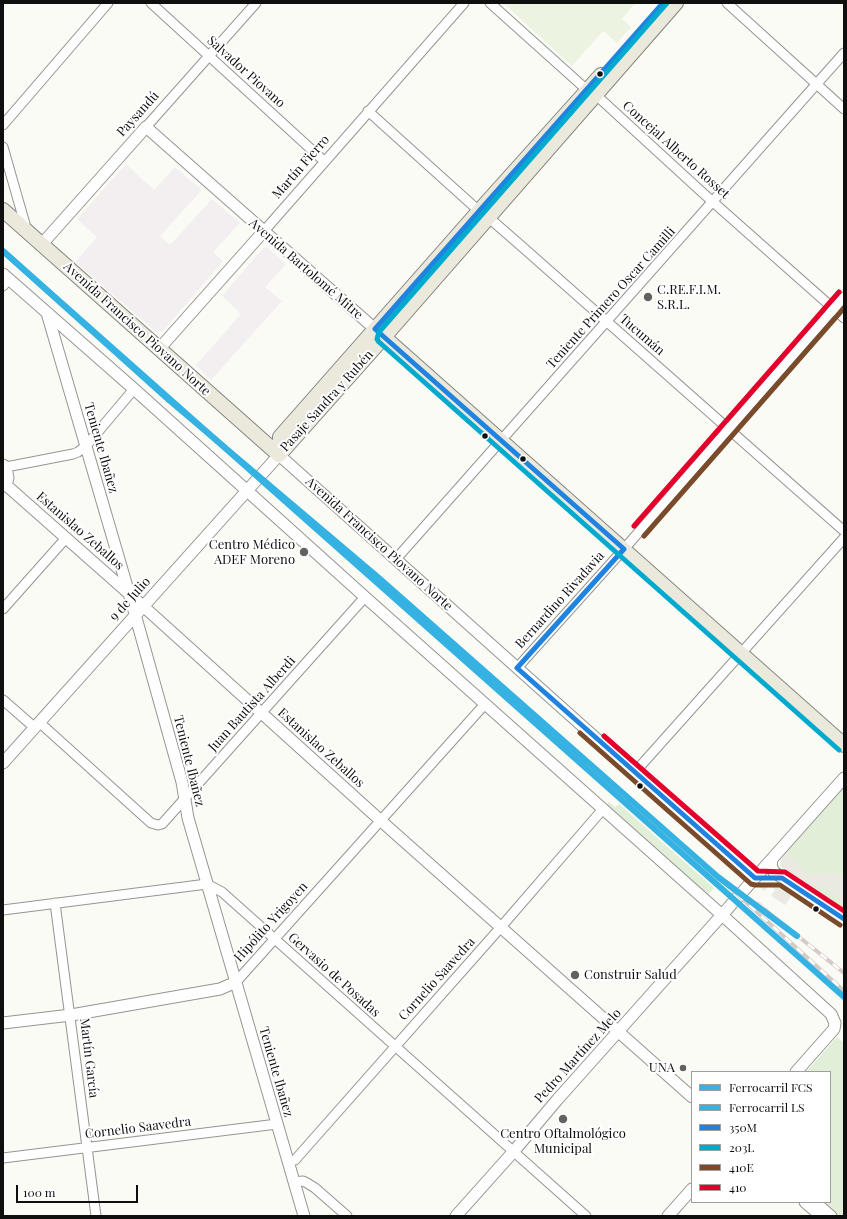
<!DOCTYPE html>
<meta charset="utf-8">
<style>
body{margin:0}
#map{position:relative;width:847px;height:1219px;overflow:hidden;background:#fbfbf6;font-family:"Playfair Display",serif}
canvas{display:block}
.frame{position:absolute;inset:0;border:4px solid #0f0f0f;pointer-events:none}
.legend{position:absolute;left:691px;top:1071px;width:140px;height:132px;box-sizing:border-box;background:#fff;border:1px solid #9f9f9f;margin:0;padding:5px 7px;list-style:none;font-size:12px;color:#0f0f0f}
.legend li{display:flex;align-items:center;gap:8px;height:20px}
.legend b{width:20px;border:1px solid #9f9f9f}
.scale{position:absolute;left:16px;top:1185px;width:122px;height:18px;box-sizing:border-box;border:2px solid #0f0f0f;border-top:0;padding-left:5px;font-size:12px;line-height:14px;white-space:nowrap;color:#0f0f0f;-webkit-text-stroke:3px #fff;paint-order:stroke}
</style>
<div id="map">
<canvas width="847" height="1219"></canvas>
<div class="frame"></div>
<ul class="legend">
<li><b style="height:5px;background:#35b2e2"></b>Ferrocarril FCS</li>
<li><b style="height:5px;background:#35b2e2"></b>Ferrocarril LS</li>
<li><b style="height:5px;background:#2083df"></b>350M</li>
<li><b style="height:5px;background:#00a9ce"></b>203L</li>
<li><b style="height:5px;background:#7a4b2a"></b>410E</li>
<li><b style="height:5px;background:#e4002b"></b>410</li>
</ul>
<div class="scale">100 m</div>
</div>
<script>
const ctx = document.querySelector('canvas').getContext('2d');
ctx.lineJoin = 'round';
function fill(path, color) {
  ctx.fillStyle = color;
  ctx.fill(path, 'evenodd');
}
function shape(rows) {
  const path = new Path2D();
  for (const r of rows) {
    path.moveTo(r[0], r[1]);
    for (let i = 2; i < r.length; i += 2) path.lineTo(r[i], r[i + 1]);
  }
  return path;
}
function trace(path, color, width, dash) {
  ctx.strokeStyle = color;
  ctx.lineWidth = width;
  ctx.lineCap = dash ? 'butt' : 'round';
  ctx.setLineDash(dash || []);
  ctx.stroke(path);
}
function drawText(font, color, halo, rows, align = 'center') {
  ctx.font = font + ' "Playfair Display",serif';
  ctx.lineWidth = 4;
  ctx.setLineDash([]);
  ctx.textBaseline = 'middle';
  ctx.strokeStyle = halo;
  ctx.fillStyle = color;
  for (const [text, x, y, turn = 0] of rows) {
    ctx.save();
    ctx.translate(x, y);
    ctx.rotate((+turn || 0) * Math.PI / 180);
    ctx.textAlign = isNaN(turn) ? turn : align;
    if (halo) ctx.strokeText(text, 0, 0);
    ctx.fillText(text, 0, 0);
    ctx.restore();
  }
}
const industrial = shape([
 [126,164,154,190,175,167,202,190,160,236,170,245,212,199,240,223,213,252,223,261,163,331,156,332,75,262,97,237,77,219],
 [267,247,286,264,265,287,282,301,211,380,196,365,241,314,222,296,263,248]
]);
const green = shape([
 [844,788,844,911,796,879,782,868,780,865,782,858,786,853],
 [609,802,615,807,619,804,714,888,707,896,606,806],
 [837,1037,844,1043,844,1216,838,1216,822,1202,830,1202,830,1072,806,1072]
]);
const pitch = shape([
 [503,3,635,3,622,19,631,27,617,43,603,31,572,66]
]);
const plaza = shape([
 [786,853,795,860,806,874,844,874,844,901,843,902,825,886,822,890,814,884,811,888,782,868,780,862],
 [761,883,783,883,794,892,785,905,771,896,775,890,769,885,765,891,757,886]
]);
const minor = shape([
 [151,3,324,161],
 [490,3,587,90,596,95,704,194,844,318],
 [727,3,844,109],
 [368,111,479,211,488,217,519,244,844,531],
 [3,125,108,3],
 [146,127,256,3],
 [3,147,27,231],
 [264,231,464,3],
 [3,286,9,279],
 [6,467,73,454,78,452,86,446,134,389],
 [396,559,844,53],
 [3,609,66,538],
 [517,668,624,549,844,297],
 [3,700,34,727],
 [39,722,151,823,158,825,162,824,365,597],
 [635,772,844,538],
 [55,903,96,1216],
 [3,910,207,884,222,892,586,1216],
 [236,982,485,704],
 [3,1158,277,1124],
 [288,1162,295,1160,302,1152,501,927,603,809],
 [294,1182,303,1181,307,1183,315,1188,347,1216],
 [816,1202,832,1216]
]);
const tertiary = shape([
 [42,244,146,127,375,329],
 [3,274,134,389,365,597,722,915,831,1014,835,1023,834,1029,796,1072],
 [47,313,135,614,182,782,188,818,304,1216],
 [159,349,264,231],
 [3,465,6,467,8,478,6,485,3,486],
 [6,485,143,606,380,820,692,1097],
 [3,763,279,455,599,741,755,878],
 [772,860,771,866,774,872,844,919],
 [3,1023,71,1015,220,989,236,982],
 [805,1202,821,1216],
 [456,1216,514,1151,557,1100,844,778],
 [668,1216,692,1189]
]);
const primary = shape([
 [3,210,279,455],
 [375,329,844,745],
 [279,455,384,337,676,3],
 [279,455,280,437,479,211,601,75]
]);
const rail = shape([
 [714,873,844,991],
 [758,904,844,973]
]);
const bus1 = shape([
 [663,3,375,329,624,549,517,668,755,878,782,878,844,919]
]);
const bus2 = shape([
 [667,3,379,332,377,339,379,342,839,750]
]);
const bus3 = shape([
 [644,536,844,308],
 [580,733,751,884,755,885,780,885,840,925]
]);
const bus4 = shape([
 [634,526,839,292],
 [604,736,758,871,785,872,844,911]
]);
const rail1 = shape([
 [3,251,844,997]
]);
const rail2 = shape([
 [3,251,170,401,379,578,718,877,797,936]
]);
const markers = [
 [600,74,3.5,"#0f0f0f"],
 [648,297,5,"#626260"],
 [485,436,3.5,"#0f0f0f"],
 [523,459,3.5,"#0f0f0f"],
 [304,552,5,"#626260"],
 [640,786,3.5,"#0f0f0f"],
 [816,909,3.5,"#0f0f0f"],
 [575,975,5,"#626260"],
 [683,1068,4,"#626260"],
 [563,1119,5,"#626260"]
];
const streetNames = [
 ["Salvador Piovano",246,72,42],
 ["Paysandú",138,114,-48],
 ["Concejal Alberto Rosset",676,150,42],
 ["Martín Fierro",301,167,-49],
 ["Avenida Bartolomé Mitre",306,269,41],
 ["Teniente Primero Oscar Camilli",611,298,-48],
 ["Avenida Francisco Piovano Norte",137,329,42],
 ["Tucumán",642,335,41],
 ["Pasaje Sandra y Rubén",327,401,-48],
 ["Teniente Ibañez",101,448,74],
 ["Estanislao Zeballos",80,531,41],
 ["Avenida Francisco Piovano Norte",379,544,42],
 ["9 de Julio",130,599,-48],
 ["Bernardino Rivadavia",560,600,-48],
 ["Juan Bautista Alberdi",252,704,-48],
 ["Estanislao Zeballos",321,748,42],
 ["Teniente Ibañez",189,761,76],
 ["Hipólito Yrigoyen",271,922,-48],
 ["Gervasio de Posadas",334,975,42],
 ["Cornelio Saavedra",437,979,-48],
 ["Pedro Martínez Melo",578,1056,-48],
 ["Martín García",89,1058,83],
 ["Teniente Ibañez",276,1072,74],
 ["Cornelio Saavedra",138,1128,-7]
];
const poiNames = [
 ["C.RE.F.I.M.",657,290],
 ["S.R.L.",657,305],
 ["Centro Médico",295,545,"right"],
 ["ADEF Moreno",295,560,"right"],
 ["Construir Salud",584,975],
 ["UNA",675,1068,"right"],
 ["Centro Oftalmológico",563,1134,"center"],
 ["Municipal",563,1149,"center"]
];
fill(industrial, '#f3eff1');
fill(green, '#e2efd8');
fill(pitch, '#ecf4e1');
fill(plaza, '#ebeae2');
trace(minor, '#959593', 11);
trace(tertiary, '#959593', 13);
trace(primary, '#838380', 16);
trace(minor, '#fefefe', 9);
trace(tertiary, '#fefefe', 11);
trace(primary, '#ebe9dc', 14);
trace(rail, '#d6c9c6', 4);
trace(rail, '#fff', 2.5, [8]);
trace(bus1, '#2083df', 5);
trace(bus2, '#00a9ce', 5);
trace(bus3, '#7a4b2a', 5);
trace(bus4, '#e4002b', 5);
trace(rail1, '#35b2e2', 6);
trace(rail2, '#35b2e2', 6);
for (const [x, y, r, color] of markers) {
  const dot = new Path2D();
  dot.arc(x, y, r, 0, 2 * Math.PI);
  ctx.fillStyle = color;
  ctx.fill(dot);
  trace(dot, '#fff', 1.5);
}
drawText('13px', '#0f0f0f', '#fff', streetNames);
drawText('13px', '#0f0f0f', '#fff', poiNames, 'left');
</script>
